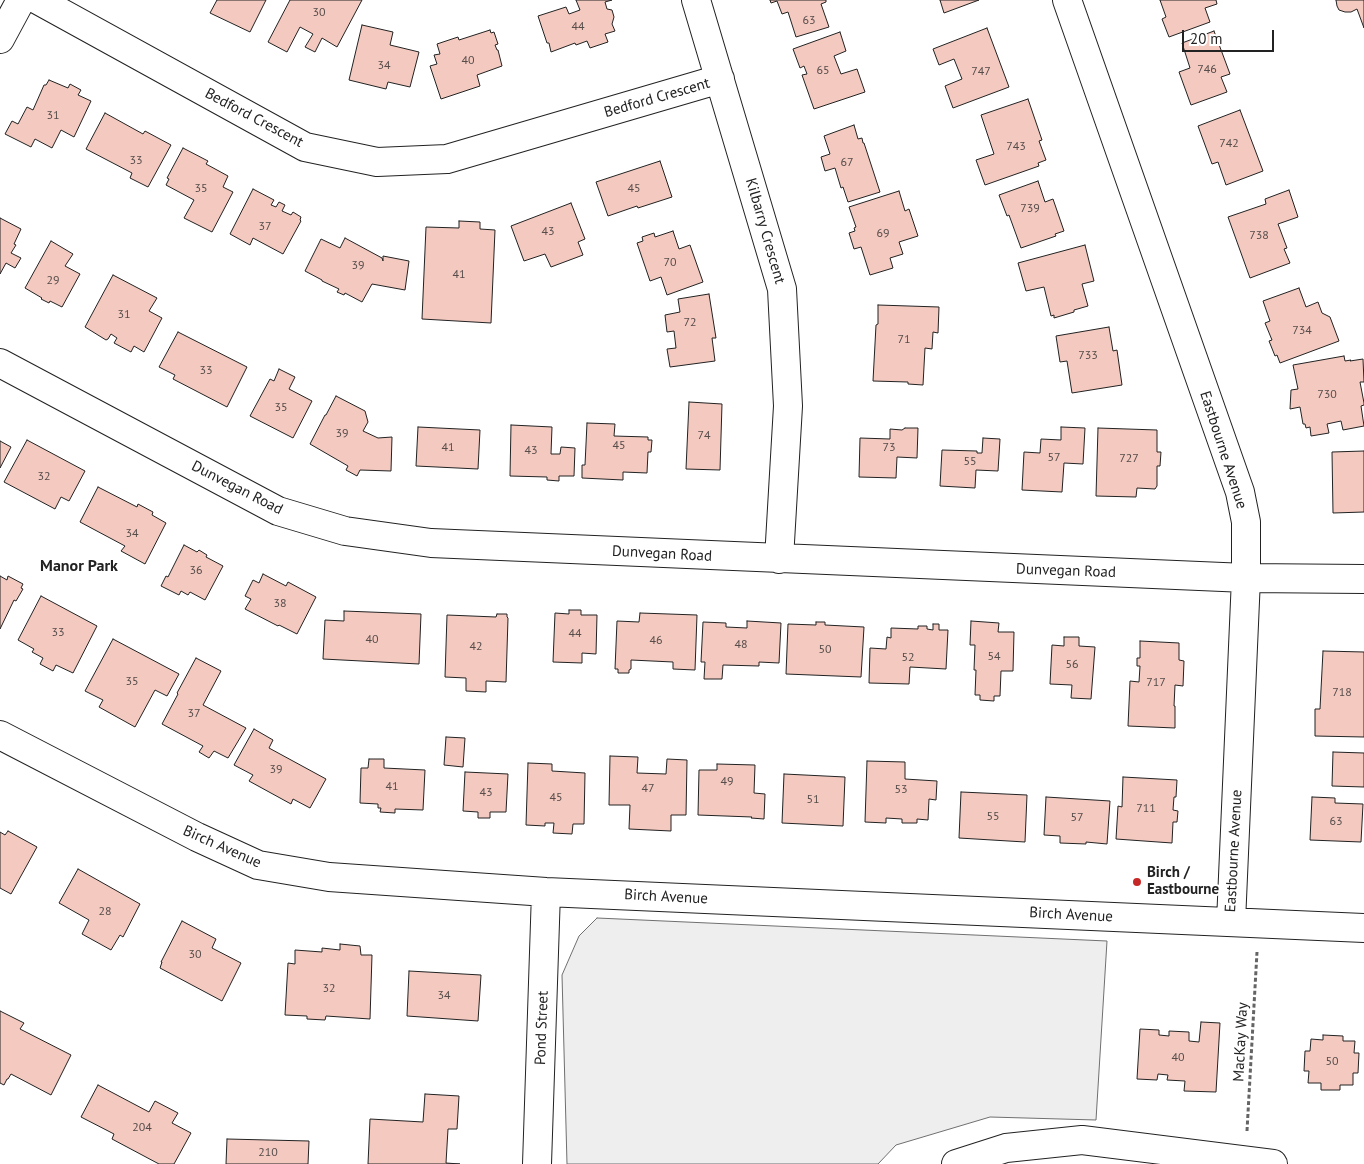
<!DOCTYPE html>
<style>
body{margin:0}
#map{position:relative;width:1364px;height:1164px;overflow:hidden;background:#fff;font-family:"PT Sans",sans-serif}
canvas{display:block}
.scale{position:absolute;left:1182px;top:30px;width:92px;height:22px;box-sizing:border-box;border:2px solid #222;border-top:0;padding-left:6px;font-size:15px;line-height:18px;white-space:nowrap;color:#222;-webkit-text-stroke:4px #fff;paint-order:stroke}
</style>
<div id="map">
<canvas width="1364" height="1164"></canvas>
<div class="scale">20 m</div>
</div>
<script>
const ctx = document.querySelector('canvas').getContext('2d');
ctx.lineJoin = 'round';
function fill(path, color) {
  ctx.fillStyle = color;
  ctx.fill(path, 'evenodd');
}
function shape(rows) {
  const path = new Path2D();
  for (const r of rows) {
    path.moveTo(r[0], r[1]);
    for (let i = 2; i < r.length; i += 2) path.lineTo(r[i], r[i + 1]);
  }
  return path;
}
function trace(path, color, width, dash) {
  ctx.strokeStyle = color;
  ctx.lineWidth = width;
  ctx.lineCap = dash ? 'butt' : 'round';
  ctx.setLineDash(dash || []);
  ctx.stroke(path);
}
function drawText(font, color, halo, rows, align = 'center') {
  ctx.font = font + ' "PT Sans",sans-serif';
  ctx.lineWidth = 4;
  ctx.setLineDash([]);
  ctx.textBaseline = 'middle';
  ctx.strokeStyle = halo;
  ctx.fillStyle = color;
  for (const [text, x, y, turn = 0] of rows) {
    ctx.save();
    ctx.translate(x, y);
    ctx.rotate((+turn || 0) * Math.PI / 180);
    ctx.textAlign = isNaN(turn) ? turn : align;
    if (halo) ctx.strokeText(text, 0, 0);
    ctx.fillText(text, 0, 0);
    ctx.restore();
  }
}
const green = shape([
 [597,918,1107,941,1096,1120,990,1117,896,1145,878,1164,567,1164,562,975,579,936,597,918]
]);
const building = shape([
 [217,0,266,0,250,32,210,13,217,0],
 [290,0,362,0,337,47,322,38,315,52,305,47,313,34,300,27,287,52,268,42,290,0],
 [576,0,612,0,605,2,607,9,612,10,614,17,612,24,615,31,605,34,608,42,590,48,587,41,576,45,575,43,551,52,549,43,547,43,538,16,566,7,569,14,580,10,576,0],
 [770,0,826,0,826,2,821,4,829,27,796,37,788,12,782,14,777,1,771,3,770,0],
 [940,0,979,0,944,13,940,0],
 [1160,0,1216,0,1217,4,1205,8,1210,22,1169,37,1162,19,1166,17,1160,0],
 [1336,0,1364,0,1364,28,1357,9,1351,12,1345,12,1339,10,1337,6,1336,0],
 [362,25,393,32,390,45,419,52,410,87,388,82,386,89,349,80,362,25],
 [987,28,1009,87,953,108,945,86,962,79,954,59,939,65,933,49,987,28],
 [490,30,491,33,494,32,498,44,495,45,497,50,498,50,502,66,477,75,480,86,441,99,430,66,437,64,434,55,440,54,437,44,458,37,459,40,490,30],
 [1214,31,1230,74,1221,77,1227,92,1191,105,1179,72,1190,68,1182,43,1214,31],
 [840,32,846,51,834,56,841,74,857,69,865,92,814,109,802,75,807,74,804,66,800,68,793,49,840,32],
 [49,80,68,88,70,84,81,90,78,95,91,101,74,137,61,130,52,148,35,139,31,147,5,134,12,121,18,124,27,107,33,110,44,85,46,85,49,80],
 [1028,99,1042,140,1039,141,1046,160,1038,163,1039,166,985,185,976,160,994,154,981,115,1028,99],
 [1240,110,1263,171,1226,185,1218,162,1212,164,1198,126,1240,110],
 [105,113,143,134,145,131,171,145,148,187,130,178,132,173,86,149,105,113],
 [854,125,858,139,862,138,863,143,864,143,880,192,848,202,843,187,841,188,835,168,825,171,821,157,830,154,824,136,854,125],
 [183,148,208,161,206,164,228,176,223,187,233,192,212,232,184,218,194,200,166,185,169,179,167,178,183,148],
 [660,161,672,197,638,208,637,206,608,216,596,182,660,161],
 [1038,181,1045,202,1053,199,1064,231,1055,234,1056,236,1021,248,1009,215,1007,216,999,195,1038,181],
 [253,189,274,200,271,205,276,207,279,202,285,205,282,211,291,215,293,212,301,217,300,220,301,221,283,254,253,238,250,245,230,234,253,189],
 [1289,190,1298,217,1278,224,1287,248,1284,249,1290,263,1250,278,1228,217,1266,204,1265,199,1289,190],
 [899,191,905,211,909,209,918,236,899,242,903,254,890,258,893,268,870,275,861,247,854,249,849,233,855,231,854,228,856,227,849,207,899,191],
 [571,203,585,239,578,242,583,255,551,267,545,254,524,261,511,226,571,203],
 [0,218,21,229,14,244,16,245,11,253,21,258,15,268,6,263,0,274,0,218],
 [459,221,480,222,480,229,495,230,491,323,422,319,426,227,459,228,459,221],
 [673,231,679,249,690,245,703,282,667,295,661,277,650,281,637,243,643,241,642,237,654,233,655,237,673,231],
 [345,238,382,258,383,261,383,256,409,261,405,290,372,284,362,302,345,293,344,295,337,292,339,289,322,281,322,280,305,271,321,239,340,248,345,238],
 [51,241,73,254,65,266,80,274,62,307,50,301,49,303,41,299,42,298,25,288,51,241],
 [1085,245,1094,281,1082,284,1088,306,1074,310,1074,312,1054,318,1054,315,1051,316,1044,287,1026,291,1018,263,1085,245],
 [113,275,157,298,149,311,162,318,144,352,134,346,131,352,114,343,117,338,111,334,108,339,106,340,85,327,113,275],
 [1299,288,1306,307,1318,302,1322,313,1330,317,1339,341,1280,363,1277,355,1275,356,1269,341,1272,340,1265,323,1270,321,1263,301,1299,288],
 [709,294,716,338,712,338,715,361,670,367,667,349,676,348,674,331,667,332,665,315,680,312,678,299,709,294],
 [878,305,939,307,938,333,933,332,932,349,925,348,923,385,908,384,908,382,873,381,876,325,878,324,878,305],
 [1109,327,1113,351,1117,350,1122,385,1072,393,1067,361,1060,362,1056,336,1109,327],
 [178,332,247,367,227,407,173,379,175,375,159,367,178,332],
 [1344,356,1345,361,1351,360,1350,361,1363,359,1364,382,1360,382,1364,403,1364,405,1361,406,1364,426,1343,430,1341,421,1327,424,1329,433,1311,436,1310,427,1306,428,1305,424,1303,424,1300,407,1290,409,1291,390,1298,389,1293,365,1344,356],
 [279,369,295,377,289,389,312,401,293,438,250,416,270,379,274,381,279,369],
 [336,396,365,411,368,422,363,431,378,438,392,437,391,471,360,470,357,476,346,470,348,466,310,444,325,415,326,415,336,396],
 [689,402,722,404,720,470,686,469,689,402],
 [587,423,615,424,614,436,648,437,648,440,652,440,651,452,648,452,647,473,623,472,623,480,582,478,582,465,585,465,587,423],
 [511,425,552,427,551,454,560,454,561,447,575,448,574,476,559,476,559,481,547,480,547,477,510,476,511,425],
 [418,427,480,430,478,469,416,466,418,427],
 [1061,427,1085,428,1083,464,1064,463,1062,492,1022,490,1024,452,1040,453,1041,439,1061,440,1061,427],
 [905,428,918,428,917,458,897,457,896,478,859,477,860,438,890,439,890,429,902,430,905,428],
 [1098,428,1157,430,1157,452,1161,452,1160,466,1157,466,1157,486,1155,489,1137,488,1136,497,1096,496,1098,428],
 [983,438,1000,439,998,471,976,470,975,488,940,486,942,450,977,451,977,453,982,453,983,438],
 [27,440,85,471,69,501,61,497,55,509,4,482,27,440],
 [0,441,11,447,0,468,0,441],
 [1364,451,1364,512,1333,513,1332,452,1364,451],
 [98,487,137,507,138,504,153,512,152,515,166,523,145,564,121,551,125,546,80,522,98,487],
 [184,545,197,552,199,550,207,555,206,557,223,566,205,600,190,592,188,595,181,591,179,595,161,586,166,576,168,577,184,545],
 [263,574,286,586,288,582,316,597,297,634,279,625,278,626,245,609,251,599,245,596,253,580,259,583,263,574],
 [0,576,7,580,8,576,23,584,21,588,23,589,16,601,14,600,0,629,0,576],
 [41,596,97,626,73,673,56,665,53,671,40,664,43,658,32,652,34,649,18,640,41,596],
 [569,610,581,610,581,615,597,615,596,654,582,653,582,663,553,662,555,613,569,614,569,610],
 [344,611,421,614,419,664,323,659,325,620,344,621,344,611],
 [640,613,697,615,695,670,673,669,673,662,631,660,631,669,629,670,629,673,618,673,618,669,615,669,617,621,639,622,640,613],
 [497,614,507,614,507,617,508,618,506,682,486,681,486,692,466,691,466,678,445,677,447,615,496,617,497,614],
 [747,621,781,623,779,663,759,662,759,666,723,665,722,679,704,679,705,662,701,662,703,622,726,623,726,627,747,628,747,621],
 [971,621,999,623,998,632,1014,632,1013,671,1001,671,1000,696,994,696,994,701,980,700,980,695,975,695,976,670,974,670,975,645,970,645,971,621],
 [816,622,825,622,825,625,864,627,861,677,786,674,788,624,816,625,816,622],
 [933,624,939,624,939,630,948,630,946,669,910,667,909,684,869,683,870,648,886,649,887,637,891,638,891,628,918,629,918,626,927,626,927,629,933,630,933,624],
 [1064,637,1079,637,1079,646,1095,647,1091,699,1071,698,1072,685,1050,684,1052,645,1064,646,1064,637],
 [113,639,179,674,167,696,155,690,135,727,99,707,103,700,85,691,113,639],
 [1140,641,1179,643,1179,660,1184,661,1183,686,1175,685,1174,706,1175,706,1175,728,1128,726,1130,681,1139,682,1140,666,1137,666,1137,658,1140,658,1140,641],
 [1323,651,1364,652,1364,737,1315,736,1315,709,1320,709,1323,651],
 [196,658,221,671,203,705,246,728,228,758,214,751,209,758,199,752,203,746,162,724,178,694,177,693,196,658],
 [254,729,273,740,269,748,326,779,310,808,293,799,291,804,249,781,253,775,234,765,254,729],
 [446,737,465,738,463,767,444,765,446,737],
 [1333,752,1364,753,1364,787,1332,786,1333,752],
 [610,756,638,757,637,773,666,774,667,759,687,760,686,815,671,815,671,831,629,829,630,805,609,805,610,756],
 [369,759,384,759,384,768,425,770,423,810,395,809,395,813,380,812,381,808,378,808,378,804,360,803,361,768,368,768,369,759],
 [867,761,905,762,905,779,937,781,936,800,929,799,928,820,917,819,917,823,902,823,902,819,886,818,886,823,865,822,867,761],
 [528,763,552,764,552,771,585,773,584,824,573,824,572,834,553,833,554,823,545,823,545,826,526,825,528,763],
 [717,764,755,765,754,793,765,794,764,819,751,818,752,817,698,815,699,770,717,770,717,764],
 [465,772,508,774,506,812,490,812,490,818,478,818,478,812,463,811,465,772],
 [784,774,845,777,843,826,782,823,784,774],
 [1123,777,1177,780,1176,797,1174,797,1173,810,1178,811,1177,822,1173,822,1172,843,1116,839,1118,806,1122,807,1123,777],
 [961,792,1027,795,1025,842,959,838,961,792],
 [1046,797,1110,801,1107,844,1086,842,1086,844,1060,843,1060,836,1044,835,1046,797],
 [1312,797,1335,798,1335,803,1363,804,1361,842,1310,840,1312,797],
 [8,831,37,847,11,894,0,888,0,832,5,835,8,831],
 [78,869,140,904,123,937,120,935,111,950,82,934,89,920,59,903,78,869],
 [182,921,216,939,212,948,241,963,222,1001,160,968,162,962,161,962,182,921],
 [340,944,360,946,361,955,372,955,370,1019,326,1016,325,1020,307,1019,307,1016,285,1015,288,963,295,964,295,950,322,952,322,948,340,950,340,944],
 [409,971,481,975,478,1021,407,1016,409,971],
 [0,1011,24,1023,20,1029,71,1055,51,1095,11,1074,8,1079,7,1079,4,1085,0,1083,0,1011],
 [1201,1022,1220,1023,1216,1092,1184,1091,1185,1081,1167,1080,1168,1075,1158,1074,1157,1080,1137,1079,1140,1029,1159,1030,1159,1035,1169,1036,1169,1031,1189,1032,1189,1041,1199,1042,1201,1022],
 [1323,1035,1343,1036,1343,1041,1355,1041,1354,1053,1359,1053,1358,1073,1353,1073,1353,1085,1340,1085,1340,1090,1321,1090,1321,1083,1308,1083,1309,1071,1304,1071,1305,1051,1310,1051,1311,1039,1323,1040,1323,1035],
 [98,1085,149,1112,155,1101,178,1113,172,1123,191,1133,174,1164,159,1164,112,1139,114,1134,81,1117,98,1085],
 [425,1094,459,1096,457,1129,448,1129,446,1163,460,1164,368,1164,370,1119,423,1122,425,1094],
 [227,1139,309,1141,308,1164,226,1164,227,1139]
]);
const path = shape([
 [1247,1131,1257,952]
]);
const minor = shape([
 [38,0,305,147,377,162,447,159,720,79],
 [696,0,782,289,788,406,779,559],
 [1067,0,1240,492,1246,522,1246,578,1231,922],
 [0,39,21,0],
 [0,363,278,511,345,531,431,543,1246,578,1364,579],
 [0,735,197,837,258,865,329,877,546,892,1364,928],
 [537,1164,546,892],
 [956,1164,1006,1148,1082,1140,1273,1164]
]);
const markers = [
 [1137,882,5,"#c62828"]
];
const numberNames = [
 ["30",319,13],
 ["63",809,21],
 ["44",578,27],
 ["40",468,61],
 ["34",384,66],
 ["746",1207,70],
 ["65",823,71],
 ["747",981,72],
 ["31",53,116],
 ["742",1229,144],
 ["743",1016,147],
 ["33",136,161],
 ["67",847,163],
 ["35",201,189],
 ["45",634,189],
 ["739",1030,209],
 ["37",265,227],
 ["43",548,232],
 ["69",883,234],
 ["738",1259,236],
 ["70",670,263],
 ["39",358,266],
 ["41",459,275],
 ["29",53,281],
 ["31",124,315],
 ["72",690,323],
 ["734",1302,331],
 ["71",904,340],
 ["733",1088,356],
 ["33",206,371],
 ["730",1327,395],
 ["35",281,408],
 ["39",342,434],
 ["74",704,436],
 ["45",619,446],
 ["41",448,448],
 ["73",889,448],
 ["43",531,451],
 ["57",1054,458],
 ["727",1129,459],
 ["55",970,462],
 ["32",44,477],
 ["34",132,534],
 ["36",196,571],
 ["38",280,604],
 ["33",58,633],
 ["44",575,634],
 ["40",372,640],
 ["46",656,641],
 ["48",741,645],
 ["42",476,647],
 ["50",825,650],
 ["54",994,657],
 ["52",908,658],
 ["56",1072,665],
 ["35",132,682],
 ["717",1156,683],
 ["718",1342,693],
 ["37",194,714],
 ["39",276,770],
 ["49",727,782],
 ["41",392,787],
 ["47",648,789],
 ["53",901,790],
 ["43",486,793],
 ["45",556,798],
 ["51",813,800],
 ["711",1146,809],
 ["55",993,817],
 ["57",1077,818],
 ["63",1336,822],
 ["28",105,912],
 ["30",195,955],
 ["32",329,989],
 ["34",444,996],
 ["40",1178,1058],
 ["50",1332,1062],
 ["204",142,1128],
 ["210",268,1153]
];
const streetNames = [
 ["Bedford Crescent",657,98,-16],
 ["Bedford Crescent",254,118,28],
 ["Kilbarry Crescent",765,231,74],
 ["Eastbourne Avenue",1223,450,72],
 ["Dunvegan Road",237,488,27],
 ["Dunvegan Road",662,554,3],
 ["Dunvegan Road",1066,571,2],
 ["Birch Avenue",222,847,24],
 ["Eastbourne Avenue",1234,851,-87],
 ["Birch Avenue",666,897,3],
 ["Birch Avenue",1071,915,3],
 ["Pond Street",542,1028,-88],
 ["MacKay Way",1241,1042,-87]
];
const poiNames = [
 ["Birch /",1147,873],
 ["Eastbourne",1147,890]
];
const neighbourhoodNames = [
 ["Manor Park",79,566]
];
fill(green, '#eee');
trace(green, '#6f6f6f', 1);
fill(building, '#f3c9c0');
trace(building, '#222', 1);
trace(minor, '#222', 30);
trace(path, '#646464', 3, [4, 2.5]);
trace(minor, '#fff', 28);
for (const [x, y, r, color] of markers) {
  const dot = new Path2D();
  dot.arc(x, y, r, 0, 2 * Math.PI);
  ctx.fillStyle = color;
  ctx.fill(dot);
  trace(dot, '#fff', 2);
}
drawText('12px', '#564c4a', null, numberNames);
drawText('15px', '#222', '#fff', streetNames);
drawText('bold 15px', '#222', '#fff', poiNames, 'left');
drawText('bold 16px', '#222', '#fff', neighbourhoodNames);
</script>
